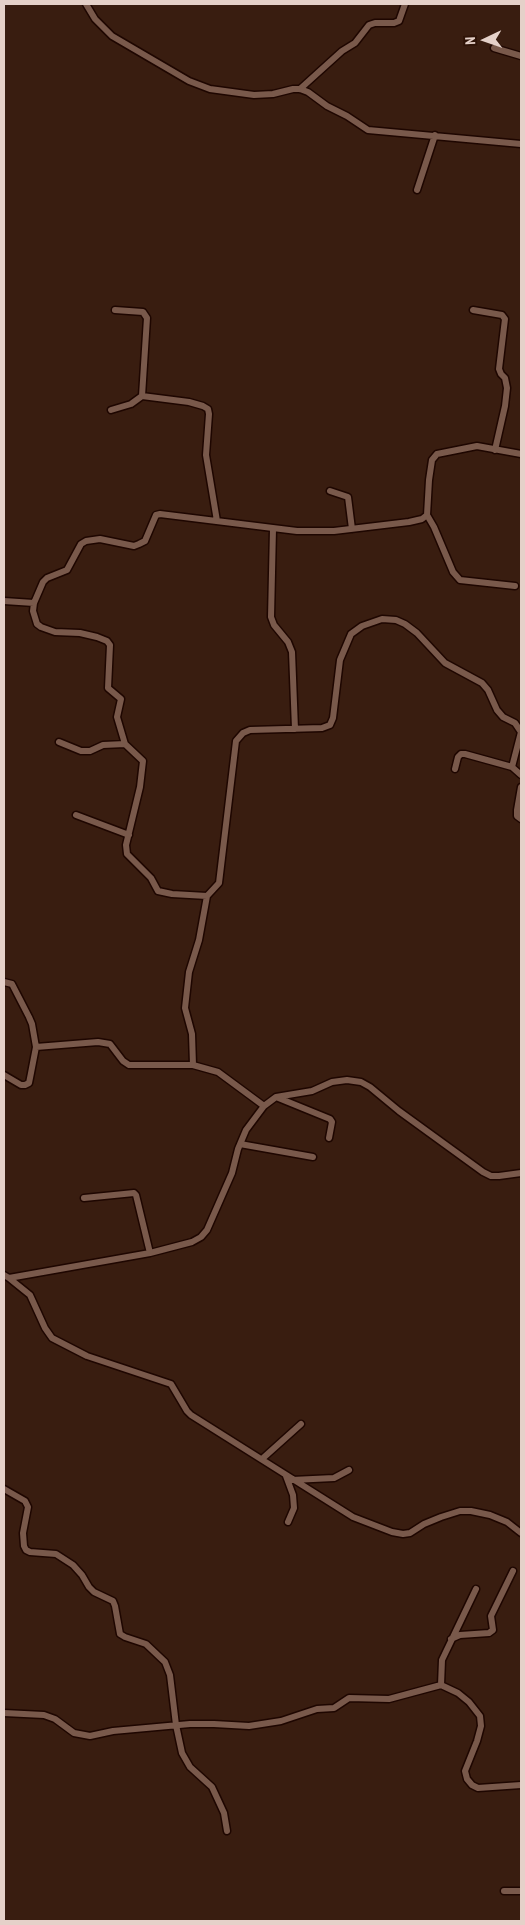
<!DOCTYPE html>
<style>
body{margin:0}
#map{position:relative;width:525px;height:1925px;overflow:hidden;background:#391d10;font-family:"PT Sans Narrow",sans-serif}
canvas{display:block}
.frame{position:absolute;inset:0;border:5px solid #e5d1c9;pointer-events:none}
.north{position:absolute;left:460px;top:15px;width:50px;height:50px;-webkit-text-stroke:4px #2e1307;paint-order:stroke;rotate:267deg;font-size:14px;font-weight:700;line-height:20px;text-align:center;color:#e5d1c9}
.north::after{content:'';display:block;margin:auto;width:18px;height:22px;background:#e5d1c9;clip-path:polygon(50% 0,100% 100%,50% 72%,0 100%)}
</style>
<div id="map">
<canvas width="525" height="1925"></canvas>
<div class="frame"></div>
<div class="north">N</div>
</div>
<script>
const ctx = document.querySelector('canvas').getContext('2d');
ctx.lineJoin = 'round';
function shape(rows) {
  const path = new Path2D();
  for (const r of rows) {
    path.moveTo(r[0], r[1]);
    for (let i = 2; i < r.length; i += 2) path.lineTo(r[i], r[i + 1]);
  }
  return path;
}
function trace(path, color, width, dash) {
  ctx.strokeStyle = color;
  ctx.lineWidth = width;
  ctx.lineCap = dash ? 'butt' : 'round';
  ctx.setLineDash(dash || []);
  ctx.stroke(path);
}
const minor = shape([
 [86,4,95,19,112,36,189,81,210,89,254,95,273,94,293,89,300,89,308,92,327,106,347,116,368,130,521,144],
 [494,48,521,56],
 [300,89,342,51,355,43,369,25,375,23,394,23,399,21,405,4],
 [417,190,435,135],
 [115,310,143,312,147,318,142,396],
 [473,310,502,315,505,319,499,369,501,374,505,378,507,388,505,406,495,450],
 [111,410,131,404,142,396,189,402,203,406,208,409,209,414,206,455,217,521],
 [330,491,348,497,352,529],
 [427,515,434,527,453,572,460,580,515,586],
 [273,529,271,617,274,625,288,642,292,652,295,729],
 [4,601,34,603,43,582,47,578,67,570,81,544,86,541,100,539,134,546,139,544,145,541,156,515,160,514,297,531,334,531,409,522,422,519,427,515,429,480,432,460,437,454,477,446,521,454],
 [34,603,33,611,37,624,41,627,55,632,80,633,97,637,107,641,110,645,108,688,121,699,117,717,125,744,143,761,140,787,126,845,127,854,151,878,158,891,172,894,207,896,199,940,189,972,185,1008,192,1034,193,1065],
 [59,742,81,751,90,751,103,745,125,744],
 [455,769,458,757,461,754,465,754,512,767,521,775],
 [521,787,517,810,517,816,521,819],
 [76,815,129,835],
 [207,896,219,883,236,741,243,733,250,730,322,728,330,725,333,718,340,660,351,634,362,626,382,619,396,620,405,624,417,633,445,663,482,683,488,690,497,710,503,717,515,723,521,732,512,767],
 [4,982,12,984,29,1017,32,1024,36,1047],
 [4,1075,21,1085,25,1085,29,1083,31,1073,36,1047,98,1042,110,1044,123,1061,129,1065,193,1065,218,1072,264,1106],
 [276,1097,330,1119,332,1122,329,1138],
 [240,1144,313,1157],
 [84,1198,134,1193,136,1195,150,1253],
 [4,1275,9,1278,150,1253,192,1242,201,1237,207,1230,232,1173,238,1149,246,1130,264,1106,276,1097,312,1091,332,1082,347,1080,361,1082,370,1087,399,1111,483,1172,491,1176,499,1176,521,1173],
 [9,1278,30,1295,45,1328,52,1338,87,1356,171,1384,187,1411,191,1415,353,1517,392,1532,403,1534,410,1533,424,1524,441,1517,460,1511,471,1511,490,1515,507,1522,521,1533],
 [262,1459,301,1424],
 [286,1476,293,1495,294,1508,288,1522],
 [292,1480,334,1478,349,1470],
 [4,1489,25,1501,28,1507,23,1533,24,1546,26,1550,30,1552,56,1554,73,1565,82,1575,89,1587,94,1592,113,1601,115,1606,120,1634,125,1637,146,1644,165,1662,170,1675,176,1725,182,1753,190,1767,212,1787,224,1813,227,1831],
 [451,1639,460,1635,489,1633,493,1630,491,1616,513,1571],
 [441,1685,442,1660,476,1589],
 [4,1713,44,1715,55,1719,74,1733,90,1736,113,1731,190,1724,214,1724,249,1726,281,1721,317,1709,334,1708,349,1698,389,1699,441,1685,458,1693,469,1702,480,1716,481,1726,477,1741,465,1771,467,1779,472,1785,478,1788,521,1785],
 [504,1891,521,1891]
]);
trace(minor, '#1e0600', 9);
trace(minor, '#79594b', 6);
</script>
